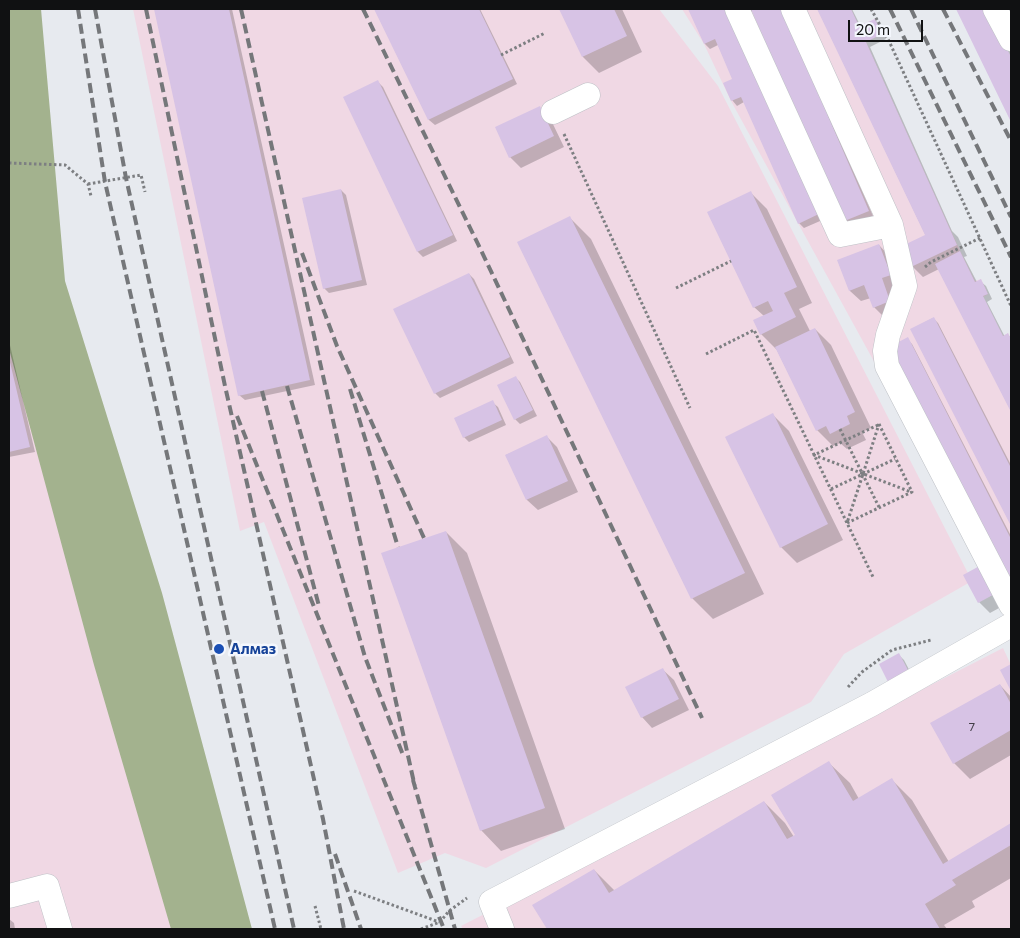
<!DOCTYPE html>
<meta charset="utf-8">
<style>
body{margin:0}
#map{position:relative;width:1020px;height:938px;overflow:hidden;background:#e7eaef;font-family:Commissioner,sans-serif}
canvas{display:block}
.frame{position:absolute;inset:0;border:10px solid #101112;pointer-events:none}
.scale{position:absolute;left:848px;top:20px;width:75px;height:22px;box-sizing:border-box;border:2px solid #101112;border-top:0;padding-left:6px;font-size:15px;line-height:18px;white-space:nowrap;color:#101112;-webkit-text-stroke:4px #f4f7fd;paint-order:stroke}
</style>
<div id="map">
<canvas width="1020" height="938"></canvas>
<div class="frame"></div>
<div class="scale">20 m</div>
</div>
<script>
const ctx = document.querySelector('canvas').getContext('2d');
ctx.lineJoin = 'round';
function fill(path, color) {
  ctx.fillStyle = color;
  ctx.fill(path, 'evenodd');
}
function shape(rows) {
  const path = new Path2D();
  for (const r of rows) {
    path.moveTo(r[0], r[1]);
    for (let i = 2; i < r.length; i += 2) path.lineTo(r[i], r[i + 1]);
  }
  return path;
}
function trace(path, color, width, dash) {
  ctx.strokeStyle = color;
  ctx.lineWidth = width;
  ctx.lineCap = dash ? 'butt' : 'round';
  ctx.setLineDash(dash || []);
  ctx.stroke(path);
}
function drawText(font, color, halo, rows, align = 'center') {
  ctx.font = font + ' Commissioner,sans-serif';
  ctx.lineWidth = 5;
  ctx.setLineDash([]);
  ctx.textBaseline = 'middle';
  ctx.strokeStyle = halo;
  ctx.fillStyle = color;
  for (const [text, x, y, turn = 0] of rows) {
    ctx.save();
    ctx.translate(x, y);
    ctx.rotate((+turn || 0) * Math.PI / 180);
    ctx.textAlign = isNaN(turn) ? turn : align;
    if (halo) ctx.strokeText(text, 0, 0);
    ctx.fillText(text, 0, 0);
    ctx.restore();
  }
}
const industrial = shape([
 [133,9,659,9,718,86,972,581,844,654,811,702,486,868,445,853,398,873,264,522,240,531],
 [682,9,851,9,859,26,875,19,882,34,866,42,960,251,975,281,981,279,988,294,983,297,1003,336,1008,333,1011,339,1011,636,1000,591,731,101,704,44],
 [9,189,225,929,9,929],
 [1003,648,1011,665,1011,929,463,929,461,926]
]);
const forest = shape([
 [9,9,41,9,65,281,162,593,252,929,171,929,94,665,9,349]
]);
const shadow = shape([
 [155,9,232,9,315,385,245,400,239,395],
 [375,9,480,9,517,84,435,125,429,120],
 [561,9,622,9,642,52,599,73,583,57],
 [689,9,727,9,827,218,804,228,799,223,744,102,737,106,732,100,734,80,718,45,710,49,705,44],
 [748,9,784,9,873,216,849,227,753,11,751,12],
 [818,9,852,9,861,27,875,20,880,25,886,39,870,47,952,231,958,237,967,256,964,257,977,282,980,281,986,286,992,299,987,302,1005,337,1008,335,1011,338,1011,409,939,269,923,277,912,266,926,236],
 [958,9,990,9,1011,54,1011,120],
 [378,82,383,87,457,241,423,257,418,252,345,98],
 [539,107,550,118,564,147,521,168,510,157],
 [341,190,346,195,367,285,329,293,324,288],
 [751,193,767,209,812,303,799,309,810,331,815,329,831,345,871,428,862,432,866,440,847,449,840,443,833,446,817,430,777,350,761,334,764,316,754,307],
 [570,218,591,239,764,594,713,619,692,598],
 [879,245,889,256,901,286,885,318,874,307,871,298,861,301,850,291,838,261],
 [469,274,474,279,514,363,440,398,435,393],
 [933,318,938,323,1011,465,1011,523,912,329],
 [907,339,912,344,1011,536,1011,583],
 [9,341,35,452,9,457],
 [515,377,520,382,537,416,520,424,515,419],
 [492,402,498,407,506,425,469,442,464,437],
 [773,415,789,431,843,540,797,563,781,547],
 [547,437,557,447,578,492,538,510,527,500,506,455],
 [446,532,467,553,565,829,501,851,481,830],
 [965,575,1010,602,990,613,979,602],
 [899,655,904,660,915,681,896,691],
 [663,670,674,680,689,710,652,728,642,717],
 [1000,685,1011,697,1011,755,970,779,954,763],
 [829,763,850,783,859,799,892,780,912,800,949,862,1011,825,1011,878,972,901,975,907,944,925,947,929,548,929,534,906,594,870,615,891,764,802,785,823,794,837,797,836],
 [9,919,14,923,15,929,9,929]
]);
const building = shape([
 [154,9,229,9,310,380,238,396],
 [374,9,479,9,513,79,428,120],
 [559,9,614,9,627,36,582,57],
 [688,9,725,9,823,212,798,224,741,97,731,101,723,83,732,79,715,39,704,44],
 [751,9,782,9,869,211,842,222],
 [817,9,851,9,859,26,875,19,882,34,866,42,957,245,911,267,902,246,925,235],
 [956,9,988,9,1011,57,1011,119,1010,120],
 [378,80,453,235,417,252,343,97],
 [540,106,554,136,509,158,495,127],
 [341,189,362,280,323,289,302,198],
 [751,191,797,287,784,293,796,317,760,335,753,320,773,311,768,301,753,308,707,212],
 [570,216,745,573,691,599,517,242],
 [879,244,891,275,882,278,890,301,873,308,864,285,849,291,837,260],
 [960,251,975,282,981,279,988,294,983,296,1003,336,1008,333,1011,339,1011,412,935,264],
 [469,273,510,357,434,394,393,309],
 [934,317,1011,468,1011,526,910,329],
 [815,328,855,412,847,416,850,424,830,434,826,426,816,431,775,347],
 [908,337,1011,539,1011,586,889,347],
 [9,358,30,447,9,452],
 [516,376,533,410,514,420,497,385],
 [493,400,502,420,463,438,454,418],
 [773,413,828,524,780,548,725,437],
 [547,435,568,481,526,500,505,455],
 [446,531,545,808,480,831,381,553],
 [985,563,1000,591,978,603,963,575],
 [899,653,911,676,890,686,879,664],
 [1011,664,1011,691,1000,670],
 [663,668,679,699,641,718,625,687],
 [1000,684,1011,704,1011,730,953,764,930,723],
 [829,761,853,801,892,778,943,864,1011,823,1011,845,952,880,956,885,925,904,940,929,547,929,532,905,594,869,609,893,764,801,787,839,795,835,771,795]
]);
const path = shape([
 [871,9,889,41,1011,306],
 [501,55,545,33],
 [564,134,690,408],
 [9,163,65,165,88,184,91,196],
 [88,184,141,175,145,192],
 [925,267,931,262,980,238],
 [676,288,731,261],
 [706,354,754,330,873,577],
 [879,424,912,492,847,523,863,474,879,424],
 [878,425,814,455,911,492],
 [840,429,879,507],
 [831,489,895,459],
 [848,687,862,672,892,650,931,640],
 [354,891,439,922],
 [315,906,321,929],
 [421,929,440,922,449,911,467,898]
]);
const minor = shape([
 [737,9,840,235,891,225],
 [793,9,891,225,905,286,888,335,885,351,887,366,1011,605],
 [995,9,1011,39],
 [553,112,588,95],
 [9,896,47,886,60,929],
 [502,929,491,902,872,704,1011,625]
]);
const rail = shape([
 [78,9,105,182,275,929],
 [95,9,126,178,294,929],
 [146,9,225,386,323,819,344,929],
 [241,9,415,787],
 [363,9,480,248,702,718],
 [890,9,1011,257],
 [911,9,1011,217],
 [943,9,1011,141],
 [302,253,337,346,424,538],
 [287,386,365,657,403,755],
 [350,389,398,547],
 [262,391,319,606],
 [237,416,444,929],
 [413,780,455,929],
 [335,854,361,929]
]);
const markers = [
 [219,649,6,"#1a4fb4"]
];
const numberNames = [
 ["7",972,727]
];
const transitNames = [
 ["Алмаз",230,649]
];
fill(industrial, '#f0d8e4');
fill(forest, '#a3b28e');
fill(shadow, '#0003');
fill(building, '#d7c3e5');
trace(minor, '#bec1c6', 25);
trace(path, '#7d7f82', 3, [2.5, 2.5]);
trace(minor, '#fff', 24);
trace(rail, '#75777a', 4, [10, 5]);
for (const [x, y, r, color] of markers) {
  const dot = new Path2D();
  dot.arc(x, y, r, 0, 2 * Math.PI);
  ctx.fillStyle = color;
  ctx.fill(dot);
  trace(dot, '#f4f7fd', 2);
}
drawText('12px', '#423e47', null, numberNames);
drawText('bold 15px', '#164399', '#f4f7fd', transitNames, 'left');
</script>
